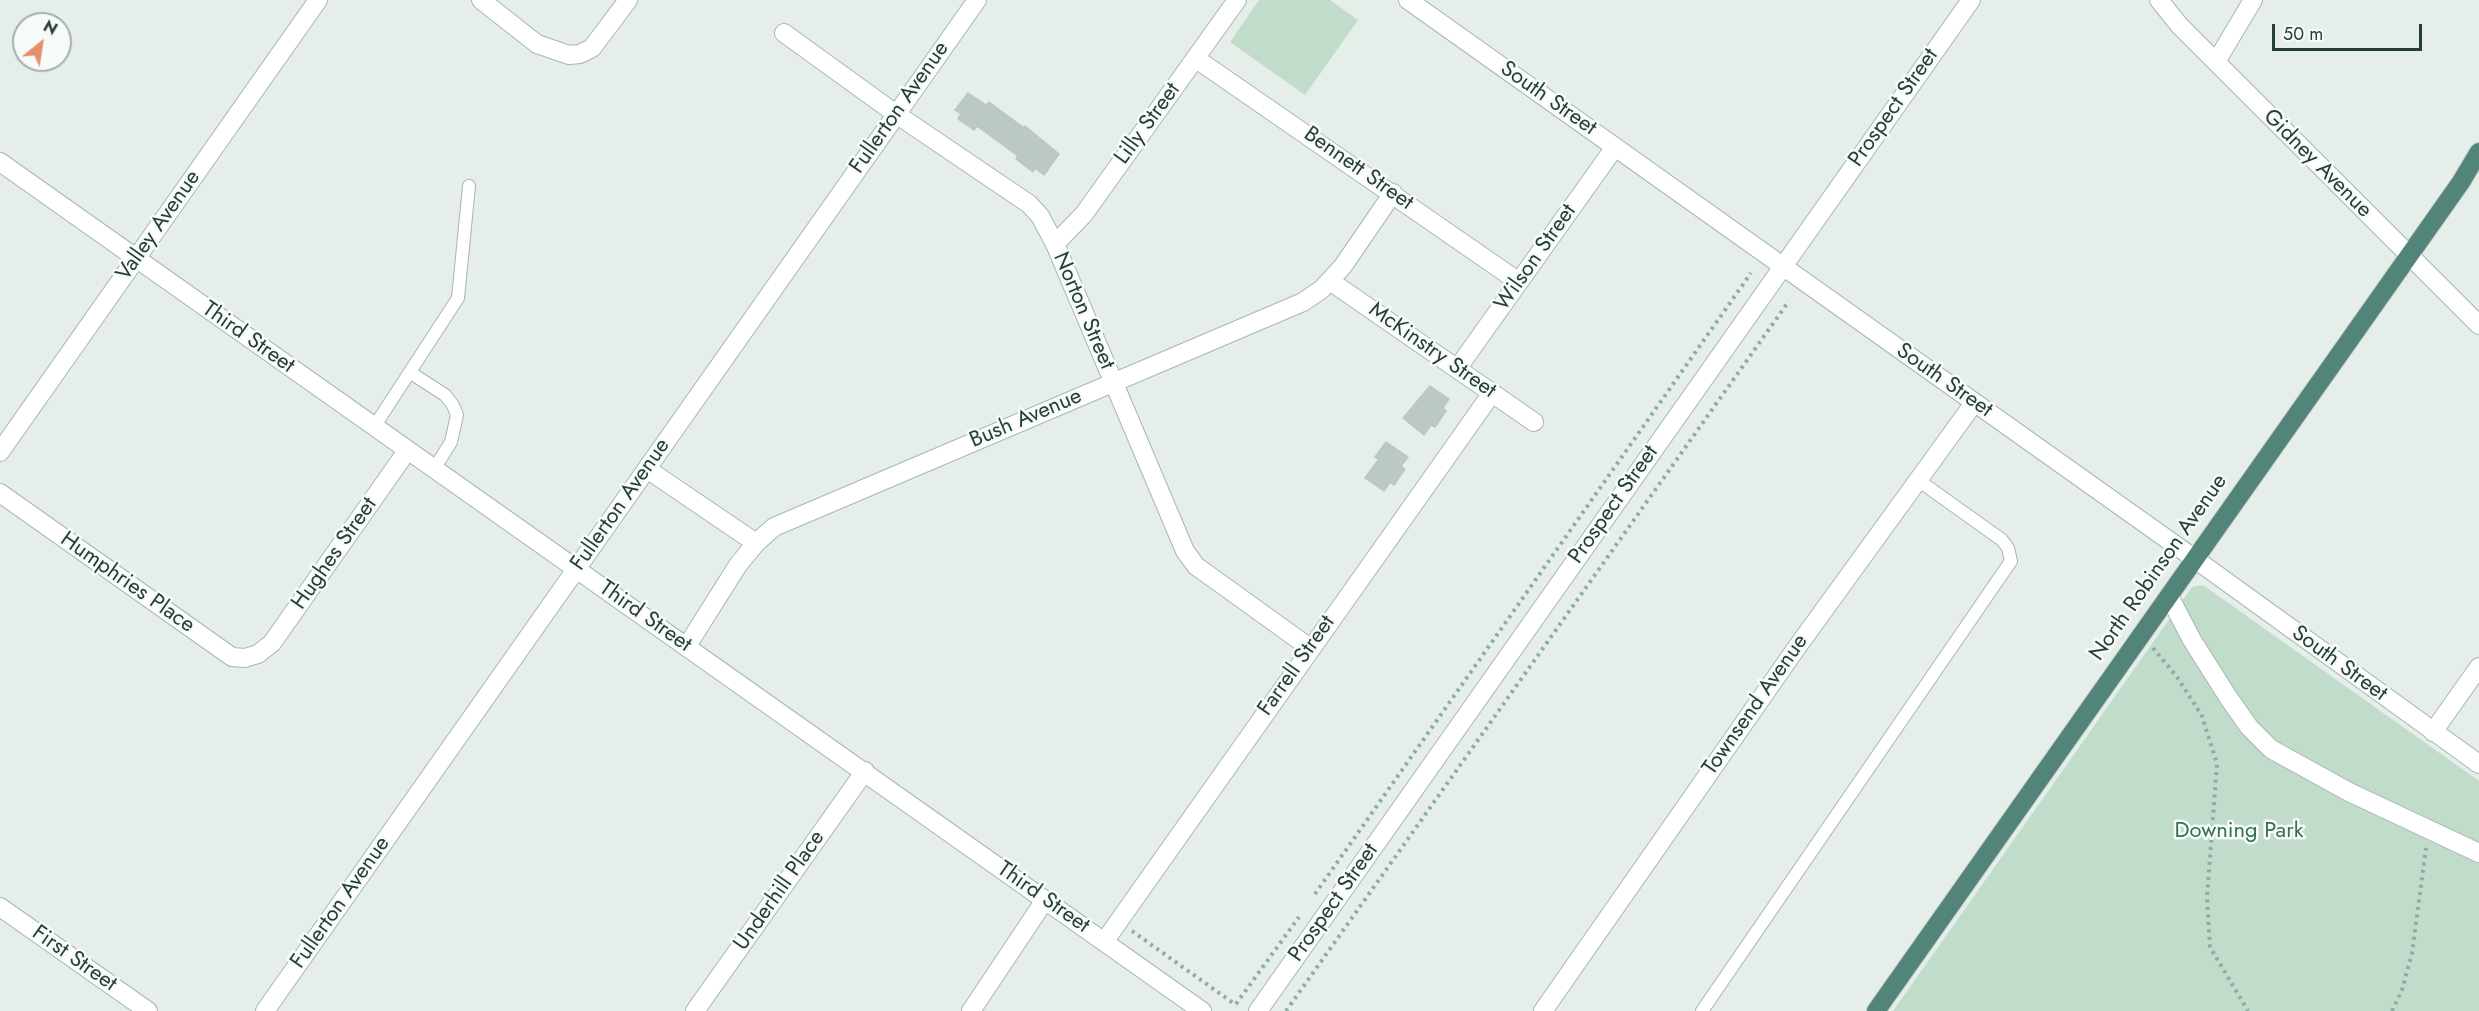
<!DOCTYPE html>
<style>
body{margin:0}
#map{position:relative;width:2479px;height:1011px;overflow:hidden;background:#e6eeea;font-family:Jost,sans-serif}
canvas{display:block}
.north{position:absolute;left:12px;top:12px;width:60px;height:60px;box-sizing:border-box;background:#f6faf8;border:2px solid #a3afac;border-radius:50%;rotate:30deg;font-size:16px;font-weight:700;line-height:24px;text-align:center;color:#263e39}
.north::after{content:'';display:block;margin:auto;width:21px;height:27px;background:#e68f6c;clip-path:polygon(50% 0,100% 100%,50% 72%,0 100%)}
.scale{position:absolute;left:2272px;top:24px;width:150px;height:27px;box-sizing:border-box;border:3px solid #263e39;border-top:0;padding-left:8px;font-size:18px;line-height:21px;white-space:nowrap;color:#263e39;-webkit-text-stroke:4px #f6faf8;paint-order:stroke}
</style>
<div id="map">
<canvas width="2479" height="1011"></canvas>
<div class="north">N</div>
<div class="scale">50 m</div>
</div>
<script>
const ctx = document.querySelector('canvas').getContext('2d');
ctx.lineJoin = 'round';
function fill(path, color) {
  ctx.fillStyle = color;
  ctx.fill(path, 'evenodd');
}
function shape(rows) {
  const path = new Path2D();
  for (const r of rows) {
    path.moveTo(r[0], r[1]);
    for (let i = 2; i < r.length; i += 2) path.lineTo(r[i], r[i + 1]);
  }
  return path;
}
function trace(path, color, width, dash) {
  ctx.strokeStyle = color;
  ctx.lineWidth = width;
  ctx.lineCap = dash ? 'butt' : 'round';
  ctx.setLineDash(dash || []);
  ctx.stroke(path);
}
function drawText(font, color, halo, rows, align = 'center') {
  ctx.font = font + ' Jost,sans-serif';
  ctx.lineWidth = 5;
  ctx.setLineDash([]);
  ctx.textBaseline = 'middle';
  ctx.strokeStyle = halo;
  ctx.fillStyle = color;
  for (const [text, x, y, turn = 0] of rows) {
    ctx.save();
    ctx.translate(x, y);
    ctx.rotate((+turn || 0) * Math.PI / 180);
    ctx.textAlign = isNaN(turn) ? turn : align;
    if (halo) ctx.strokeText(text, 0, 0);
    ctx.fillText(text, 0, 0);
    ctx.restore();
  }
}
const green = shape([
 [1259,0,1330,0,1358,20,1305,95,1230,42],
 [2203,585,2479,781,2479,1011,1893,1011,2192,587]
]);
const building = shape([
 [968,93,986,105,989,102,1024,128,1025,126,1059,154,1044,175,1035,168,1033,172,1016,159,1018,156,977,126,974,130,958,119,961,114,955,110,968,93],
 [1430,386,1449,399,1443,408,1446,411,1435,427,1431,425,1424,435,1403,418,1430,386],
 [1386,442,1408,457,1401,466,1405,469,1394,485,1390,482,1384,491,1365,478,1379,459,1375,457,1386,442]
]);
const path = shape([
 [2153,648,2177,677,2202,716,2217,764,2207,897,2210,947,2248,1011],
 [1315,894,1751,273],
 [1132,931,1236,1005],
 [1236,1004,1299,917],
 [1286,1011,1789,301],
 [2392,1011,2402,990,2412,953,2426,848]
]);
const service = shape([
 [411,373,445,395,453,405,457,415,451,442,434,469],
 [374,427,458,298,469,186],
 [1702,1011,2011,561,2008,548,2002,540,1918,480]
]);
const minor = shape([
 [481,0,537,44,569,55,580,54,592,48,628,0],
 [784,33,896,114,1029,204,1040,216,1055,244,1185,551,1196,566,1310,648],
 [1195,58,1519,282],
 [2216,62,2253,0],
 [0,162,1202,1011],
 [1055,244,1084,214,1237,0],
 [1330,281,1534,422],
 [1457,369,1615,147],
 [0,452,318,0],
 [647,469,756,543],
 [0,493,232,657,245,658,258,654,272,643,407,451],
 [2169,596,2192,640,2228,697,2249,727,2271,749,2349,792,2479,853],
 [687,646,738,565,756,543,774,527,1303,302,1322,289,1343,266,1393,193],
 [2433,732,2479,667],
 [0,907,148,1011],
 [1104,942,1492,393],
 [695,1011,865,771],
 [971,1011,1045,900],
 [1258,1011,1971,0],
 [1543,1011,1795,650,1974,403]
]);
const tertiary = shape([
 [1408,0,2195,559,2479,764],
 [2159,0,2179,25,2479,325],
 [265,1011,977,0]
]);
const trunk = shape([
 [1876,1011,2461,182,2479,152]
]);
const streetNames = [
 ["South Street",1548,99,35],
 ["Fullerton Avenue",900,108,-55],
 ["Prospect Street",1894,108,-55],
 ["Lilly Street",1148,124,-54],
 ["Gidney Avenue",2317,164,45],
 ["Bennett Street",1358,169,35],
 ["Valley Avenue",159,226,-55],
 ["Wilson Street",1536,258,-55],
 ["Norton Street",1083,311,67],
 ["Third Street",248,338,35],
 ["McKinstry Street",1432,351,35],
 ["South Street",1944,381,35],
 ["Bush Avenue",1026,419,-23],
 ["Fullerton Avenue",621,505,-55],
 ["Prospect Street",1614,505,-55],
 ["Hughes Street",335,554,-55],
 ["North Robinson Avenue",2159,568,-55],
 ["Humphries Place",127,583,35],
 ["Third Street",645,617,35],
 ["South Street",2339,664,36],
 ["Farrell Street",1297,666,-55],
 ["Townsend Avenue",1756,705,-55],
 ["Underhill Place",780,891,-55],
 ["Third Street",1043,898,35],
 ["Fullerton Avenue",341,903,-55],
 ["Prospect Street",1334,903,-55],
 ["First Street",74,959,35]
];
const parkNames = [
 ["Downing Park",2239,832]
];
fill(green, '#c1dcca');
fill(building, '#bbc8c4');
trace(building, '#b9c7c2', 1.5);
trace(service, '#a9b6b1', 14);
trace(minor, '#a9b6b1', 20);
trace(tertiary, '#a9b6b1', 20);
trace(trunk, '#c2c9c8', 20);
trace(path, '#89aea4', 4, [3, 4.5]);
trace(service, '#fff', 12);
trace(minor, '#fff', 18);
trace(tertiary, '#fff', 18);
trace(trunk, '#52847a', 18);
drawText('22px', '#263e39', '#f6faf8', streetNames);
drawText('22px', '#34724e', '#f6faf8', parkNames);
</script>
